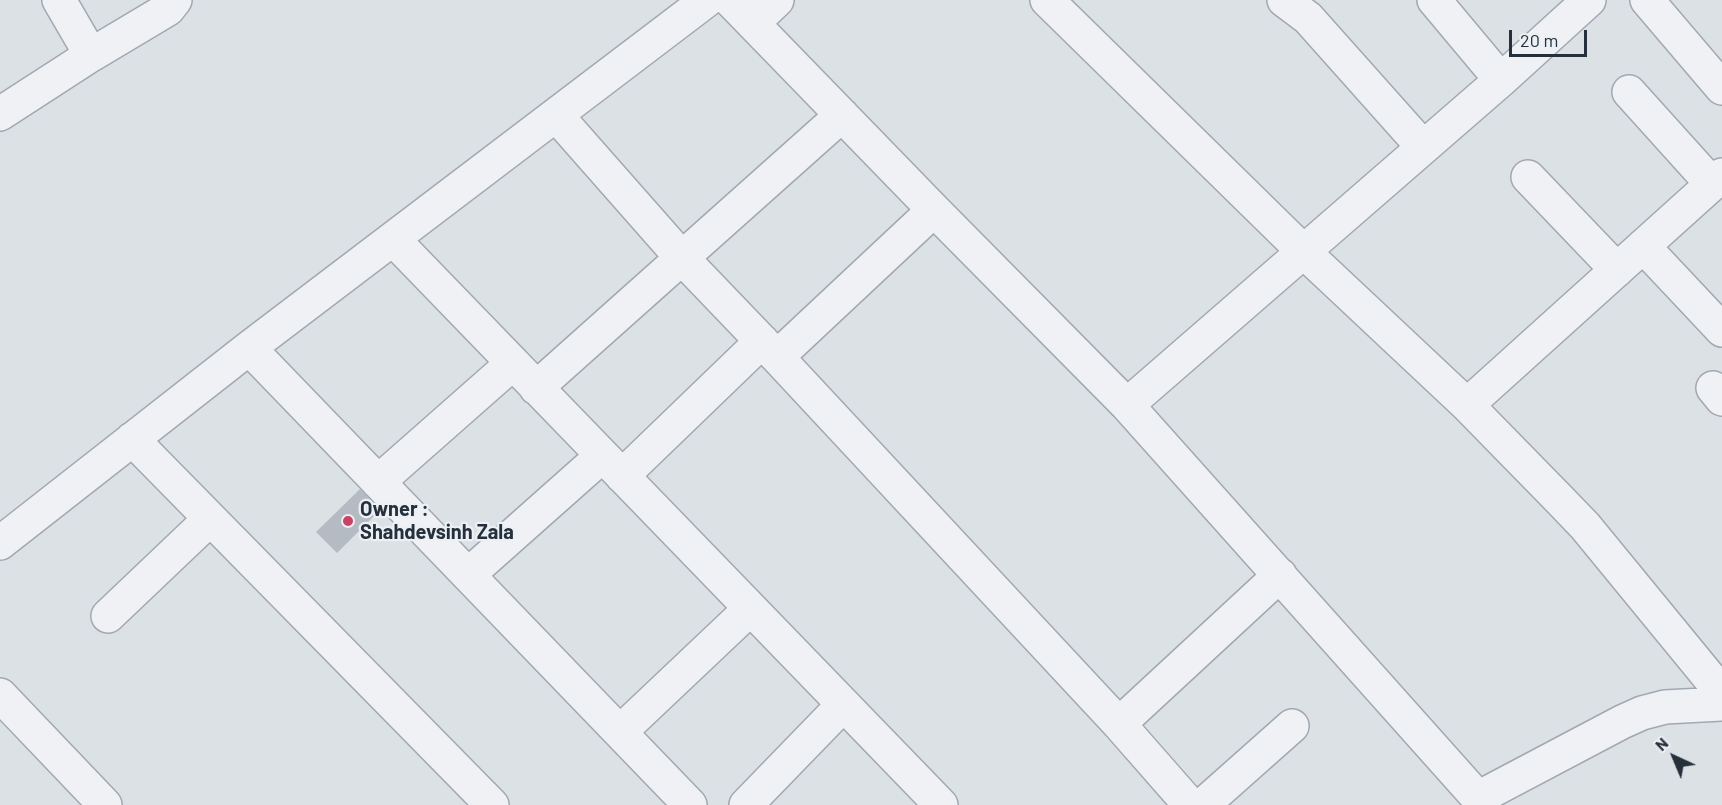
<!DOCTYPE html>
<style>
body{margin:0}
#map{position:relative;width:1722px;height:805px;overflow:hidden;background:#dce1e6;font-family:Barlow,sans-serif}
canvas{display:block}
.north{position:absolute;left:1644px;top:727px;width:60px;height:60px;-webkit-text-stroke:4px #ebf0f4;paint-order:stroke;rotate:316deg;font-size:16px;font-weight:700;line-height:24px;text-align:center;color:#26303c}
.north::after{content:'';display:block;margin:auto;width:21px;height:27px;background:#26303c;clip-path:polygon(50% 0,100% 100%,50% 72%,0 100%)}
.scale{position:absolute;left:1509px;top:30px;width:78px;height:27px;box-sizing:border-box;border:3px solid #26303c;border-top:0;padding-left:8px;font-size:18px;line-height:21px;white-space:nowrap;color:#26303c;-webkit-text-stroke:4px #ebf0f4;paint-order:stroke}
</style>
<div id="map">
<canvas width="1722" height="805"></canvas>
<div class="north">N</div>
<div class="scale">20 m</div>
</div>
<script>
const ctx = document.querySelector('canvas').getContext('2d');
ctx.lineJoin = 'round';
function fill(path, color) {
  ctx.fillStyle = color;
  ctx.fill(path, 'evenodd');
}
function shape(rows) {
  const path = new Path2D();
  for (const r of rows) {
    path.moveTo(r[0], r[1]);
    for (let i = 2; i < r.length; i += 2) path.lineTo(r[i], r[i + 1]);
  }
  return path;
}
function trace(path, color, width, dash) {
  ctx.strokeStyle = color;
  ctx.lineWidth = width;
  ctx.lineCap = dash ? 'butt' : 'round';
  ctx.setLineDash(dash || []);
  ctx.stroke(path);
}
function drawText(font, color, halo, rows, align = 'center') {
  ctx.font = font + ' Barlow,sans-serif';
  ctx.lineWidth = 4.5;
  ctx.setLineDash([]);
  ctx.textBaseline = 'middle';
  ctx.strokeStyle = halo;
  ctx.fillStyle = color;
  for (const [text, x, y, turn = 0] of rows) {
    ctx.save();
    ctx.translate(x, y);
    ctx.rotate((+turn || 0) * Math.PI / 180);
    ctx.textAlign = isNaN(turn) ? turn : align;
    if (halo) ctx.strokeText(text, 0, 0);
    ctx.fillText(text, 0, 0);
    ctx.restore();
  }
}
const building = shape([
 [360,489,380,510,337,553,316,532]
]);
const minor = shape([
 [59,0,91,55],
 [730,0,934,210,1127,405,1478,798,1482,805],
 [1047,0,1304,252,1467,405,1559,499,1585,526,1722,693],
 [1284,0,1308,18,1423,147],
 [1434,0,1501,80],
 [1647,0,1722,88],
 [753,23,777,0],
 [1629,92,1712,184],
 [0,114,91,55,168,9,175,0],
 [556,115,682,258,777,357,1119,724,1190,805],
 [1528,177,1617,270],
 [393,239,941,805],
 [1643,246,1722,330],
 [249,348,690,805],
 [777,357,934,210],
 [536,388,842,115],
 [1713,388,1722,399],
 [1127,405,1501,80,1589,0],
 [1467,405,1722,175],
 [132,439,492,805],
 [622,476,762,341],
 [378,482,513,363],
 [0,543,249,348,707,0],
 [468,575,602,456],
 [108,616,210,519],
 [0,695,105,805],
 [1119,724,1280,575],
 [620,732,750,609],
 [1478,798,1622,722,1642,713,1665,707,1722,704],
 [746,805,843,705],
 [1203,805,1292,726]
]);
const markers = [
 [348,521,6,"#cb4263"]
];
const poiNames = [
 ["Owner :",360,509],
 ["Shahdevsinh Zala",360,532]
];
fill(building, '#b4bbc3');
trace(minor, '#a2a8b0', 36);
trace(minor, '#eff1f5', 33);
for (const [x, y, r, color] of markers) {
  const dot = new Path2D();
  dot.arc(x, y, r, 0, 2 * Math.PI);
  ctx.fillStyle = color;
  ctx.fill(dot);
  trace(dot, '#ebf0f4', 2);
}
drawText('bold 20px', '#26303c', '#ebf0f4', poiNames, 'left');
</script>
